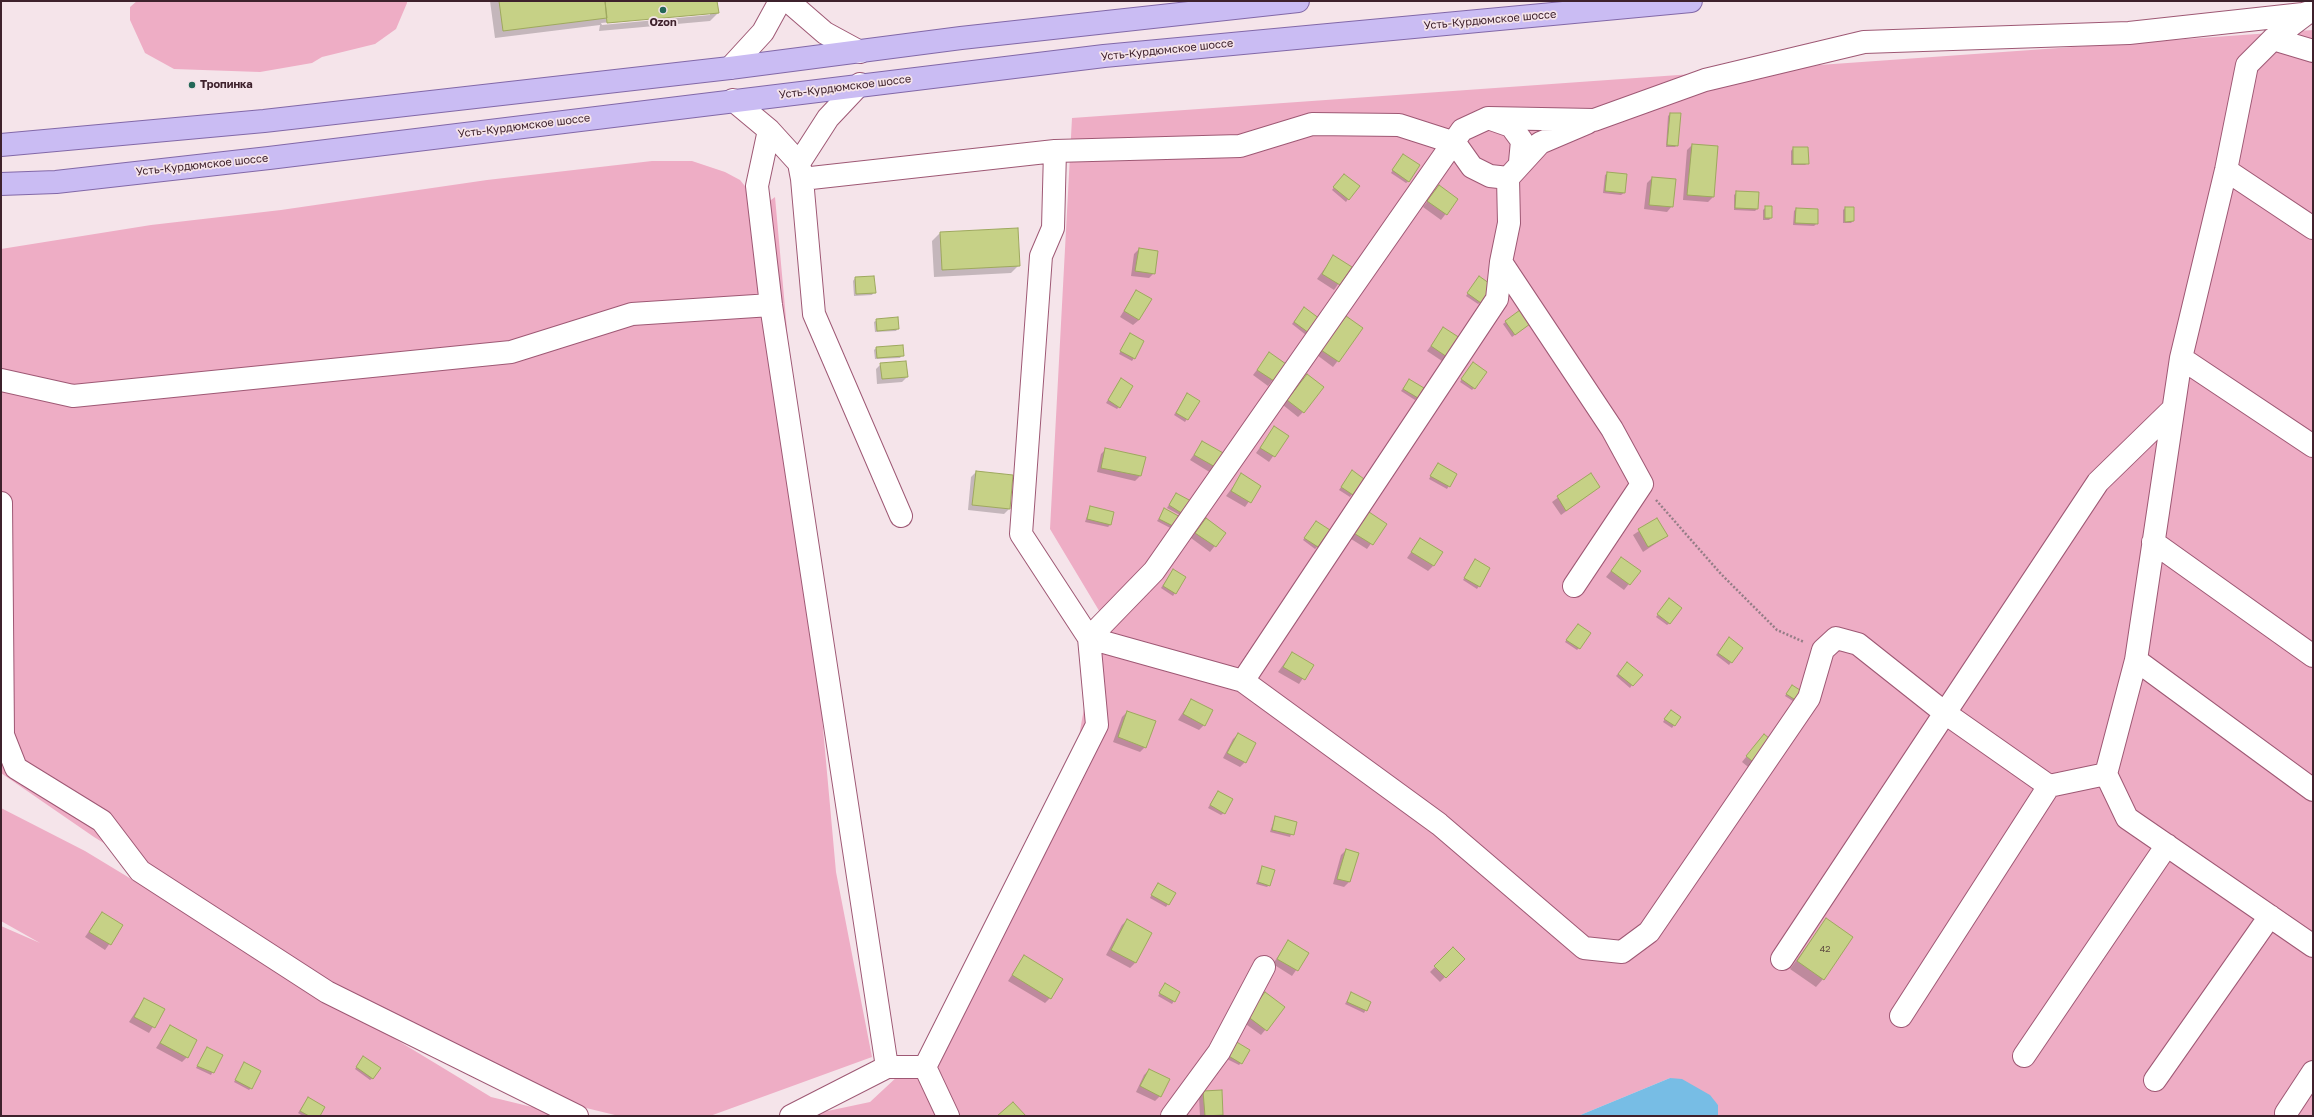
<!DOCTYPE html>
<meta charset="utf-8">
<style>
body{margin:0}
#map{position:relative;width:2314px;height:1117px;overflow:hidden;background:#f5e4ea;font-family:"Golos Text",sans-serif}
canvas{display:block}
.frame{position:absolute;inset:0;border:2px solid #3e212c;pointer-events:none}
</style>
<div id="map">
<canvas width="2314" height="1117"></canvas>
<div class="frame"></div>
</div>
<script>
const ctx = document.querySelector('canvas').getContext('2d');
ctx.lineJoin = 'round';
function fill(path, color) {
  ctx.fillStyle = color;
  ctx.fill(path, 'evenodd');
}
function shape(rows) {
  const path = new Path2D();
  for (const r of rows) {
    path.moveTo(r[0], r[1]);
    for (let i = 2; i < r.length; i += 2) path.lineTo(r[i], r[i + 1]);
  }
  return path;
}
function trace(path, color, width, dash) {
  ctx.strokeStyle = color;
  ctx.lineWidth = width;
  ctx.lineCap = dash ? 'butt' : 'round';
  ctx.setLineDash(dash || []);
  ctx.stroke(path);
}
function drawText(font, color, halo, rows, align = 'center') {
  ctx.font = font + ' "Golos Text",sans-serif';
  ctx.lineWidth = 3.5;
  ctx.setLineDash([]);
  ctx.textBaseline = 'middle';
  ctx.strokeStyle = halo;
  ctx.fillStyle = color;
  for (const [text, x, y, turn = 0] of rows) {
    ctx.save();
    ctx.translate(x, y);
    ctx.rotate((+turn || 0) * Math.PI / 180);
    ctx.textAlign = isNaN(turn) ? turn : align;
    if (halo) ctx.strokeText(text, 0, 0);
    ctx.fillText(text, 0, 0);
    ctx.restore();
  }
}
const green = shape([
 [137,1,407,1,407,3,396,29,375,44,322,57,312,63,260,72,174,69,145,53,130,20,130,7],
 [2313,30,2313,1116,1718,1116,1718,1105,1670,1078,1578,1116,804,1116,870,1102,956,1022,1067,803,1101,614,1050,529,1072,118],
 [652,161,692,161,725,172,740,180,749,191,755,212,775,197,836,872,872,1057,710,1116,619,1116,496,1086,94,837,1,773,1,249,151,225,281,210,487,180],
 [1,808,85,851,491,1097,569,1116,1,1116,1,926,40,943,1,921]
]);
const water = shape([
 [1670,1078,1682,1079,1710,1095,1718,1105,1718,1116,1578,1116]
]);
const shadow = shape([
 [490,1,716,1,718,13,710,21,599,31,600,25,495,38],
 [710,13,710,15,602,25,601,23],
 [1670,114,1677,145,1675,147,1666,147,1668,116],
 [1692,145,1713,197,1708,202,1683,200,1687,150],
 [1793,148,1808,163,1805,165,1791,165,1791,151],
 [1401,157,1409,181,1406,183,1391,173],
 [1608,173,1625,175,1624,193,1621,195,1603,193,1605,175],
 [1342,177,1348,199,1346,202,1332,190],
 [1652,178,1675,180,1672,206,1667,212,1644,209,1647,183],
 [1439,186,1457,199,1441,220,1423,207],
 [1737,192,1758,193,1757,209,1755,211,1734,210,1734,195],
 [1766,207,1771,218,1769,220,1763,220,1763,210],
 [1845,208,1853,208,1853,221,1851,223,1843,223,1843,210],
 [1796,209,1817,210,1817,223,1814,226,1793,225,1794,211],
 [940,233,1019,265,1011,273,934,277,932,241],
 [1139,249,1154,273,1149,278,1131,276,1134,254],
 [1333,257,1350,267,1334,290,1317,279],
 [855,278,874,292,872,295,854,296,853,281],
 [1477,280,1481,302,1478,304,1466,296],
 [1136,291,1139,320,1133,325,1120,317],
 [1302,311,1318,319,1306,335,1292,324],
 [1520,311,1527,326,1512,337,1503,324],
 [1346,317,1362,329,1333,367,1317,355],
 [877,320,898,328,896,331,875,332,874,322],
 [1443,329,1447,356,1442,361,1427,351],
 [1130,335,1134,358,1132,361,1119,354],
 [876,348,902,355,900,358,875,359,874,350],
 [1269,354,1285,364,1268,386,1253,375],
 [881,364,907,377,902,382,877,384,876,369],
 [1471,365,1474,388,1472,390,1460,382],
 [1409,380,1418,397,1415,400,1401,391],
 [1302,381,1303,412,1298,417,1283,405],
 [1119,382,1119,407,1117,409,1106,403],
 [1185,397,1198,401,1185,422,1174,415],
 [1275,427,1287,436,1269,462,1256,453],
 [1203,442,1216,468,1211,473,1190,460],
 [1106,449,1140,476,1135,481,1097,472,1101,454],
 [1436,466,1456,474,1447,489,1429,479],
 [976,472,1009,509,1004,514,968,510,971,477],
 [1350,474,1362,479,1350,497,1339,490],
 [1590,474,1599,487,1561,515,1552,502],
 [1242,475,1260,486,1245,507,1226,496],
 [1174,496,1189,501,1180,515,1167,508],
 [1090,507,1110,525,1108,527,1085,522],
 [1165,509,1181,518,1174,530,1157,521],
 [1361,517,1385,524,1367,549,1348,537],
 [1206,519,1225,533,1210,552,1191,538],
 [1657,519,1667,536,1643,552,1633,535],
 [1316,522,1318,546,1315,549,1303,540],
 [1420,539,1433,566,1428,571,1407,558],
 [1621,558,1639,571,1624,590,1606,577],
 [1475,560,1479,586,1477,589,1463,580],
 [1173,570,1175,593,1173,596,1161,588],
 [1667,602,1670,623,1667,625,1656,617],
 [1576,627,1579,648,1577,650,1565,642],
 [1727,641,1742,648,1729,665,1716,655],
 [1292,653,1312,665,1299,684,1278,672],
 [1625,666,1632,685,1630,688,1616,676],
 [1790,688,1799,705,1785,696],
 [1191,700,1204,725,1199,730,1178,720],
 [1127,712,1145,747,1140,752,1113,742,1122,717],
 [1668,714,1680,717,1672,728,1663,722],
 [1238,734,1245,762,1240,767,1223,758,1233,739],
 [1759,741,1752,770,1742,762],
 [1216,794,1224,813,1221,815,1208,808],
 [1275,817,1296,822,1290,837,1270,832],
 [1346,850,1358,853,1349,882,1344,887,1333,884,1341,855],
 [1263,867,1269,885,1267,887,1256,884],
 [1156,886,1175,893,1166,907,1150,898],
 [102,913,122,926,105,950,85,937],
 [1127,920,1151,933,1135,963,1130,968,1106,955,1122,925],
 [1826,920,1823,979,1816,987,1790,969],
 [1288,941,1308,953,1292,976,1273,964],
 [1453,949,1463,959,1440,982,1430,972],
 [1024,956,1050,998,1045,1003,1008,981],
 [1165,985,1179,993,1172,1004,1158,996],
 [1265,994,1284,1007,1261,1035,1243,1022],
 [1351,994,1370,1002,1364,1013,1345,1004],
 [144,999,164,1009,149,1033,129,1022],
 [170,1027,187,1057,182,1062,156,1048],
 [1233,1045,1241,1063,1239,1065,1225,1058],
 [207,1048,221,1055,211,1075,196,1068],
 [361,1060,373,1078,370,1080,355,1069],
 [244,1064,251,1088,249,1090,234,1082],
 [1149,1070,1160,1096,1155,1101,1136,1092,1144,1075],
 [1204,1092,1222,1115,1221,1116,1200,1116,1199,1097],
 [308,1098,319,1116,303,1116,298,1113]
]);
const building = shape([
 [499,1,605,1,607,18,503,31,499,1],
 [605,1,717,1,719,13,607,23,605,1],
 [1670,113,1681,113,1678,146,1667,145,1670,113],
 [1692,144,1718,146,1714,197,1687,195,1692,144],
 [1793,147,1808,147,1809,164,1793,164,1793,147],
 [1403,154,1420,165,1409,182,1392,170,1403,154],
 [1607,172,1627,174,1625,193,1605,191,1607,172],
 [1344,174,1360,186,1349,200,1333,187,1344,174],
 [1652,177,1676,179,1673,207,1649,205,1652,177],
 [1439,185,1458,199,1447,215,1427,201,1439,185],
 [1736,191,1759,192,1758,209,1735,208,1736,191],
 [1765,206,1772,206,1772,218,1765,218,1765,206],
 [1845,207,1854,207,1854,221,1845,222,1845,207],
 [1796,208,1818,209,1818,224,1795,223,1796,208],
 [1018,228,1020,266,942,270,940,232,1018,228],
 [1139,248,1158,251,1155,274,1135,271,1139,248],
 [1333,255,1352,267,1340,285,1322,274,1333,255],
 [874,276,876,293,856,294,855,277,874,276],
 [1479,276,1493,286,1481,303,1467,293,1479,276],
 [1136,290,1152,299,1139,320,1124,311,1136,290],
 [1304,307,1320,319,1309,333,1294,322,1304,307],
 [1520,310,1530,324,1515,335,1505,321,1520,310],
 [1346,316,1363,328,1339,362,1321,350,1346,316],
 [898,317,899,329,877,331,876,319,898,317],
 [1443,327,1460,338,1447,357,1431,346,1443,327],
 [1130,333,1144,341,1135,359,1120,351,1130,333],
 [903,345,904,356,877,358,876,347,903,345],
 [1269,352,1286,364,1274,381,1257,370,1269,352],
 [906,361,908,377,882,379,880,363,906,361],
 [1473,362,1487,372,1475,389,1461,379,1473,362],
 [1307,374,1324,387,1304,413,1287,400,1307,374],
 [1121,378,1133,386,1120,408,1108,400,1121,378],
 [1409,379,1424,388,1418,398,1403,389,1409,379],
 [1187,393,1200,401,1188,420,1176,413,1187,393],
 [1274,426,1289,436,1275,457,1260,448,1274,426],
 [1202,441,1225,454,1217,468,1194,455,1202,441],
 [1105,448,1146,457,1141,476,1101,468,1105,448],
 [1438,463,1457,474,1450,487,1430,476,1438,463],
 [1352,470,1364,479,1353,495,1341,487,1352,470],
 [976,471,1013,475,1010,509,972,505,976,471],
 [1241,473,1261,486,1251,503,1231,491,1241,473],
 [1591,473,1600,487,1566,511,1557,496,1591,473],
 [1176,493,1191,501,1183,514,1169,505,1176,493],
 [1090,506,1114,512,1111,525,1087,519,1090,506],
 [1164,508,1182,518,1177,528,1159,519,1164,508],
 [1366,510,1387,524,1373,545,1352,532,1366,510],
 [1206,518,1226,533,1216,547,1195,533,1206,518],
 [1657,518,1668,536,1648,547,1638,529,1657,518],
 [1316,521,1330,530,1318,547,1304,538,1316,521],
 [1420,538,1443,552,1434,566,1411,552,1420,538],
 [1621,557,1641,571,1630,585,1611,571,1621,557],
 [1475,559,1490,568,1480,587,1464,578,1475,559],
 [1173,569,1186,577,1176,594,1163,586,1173,569],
 [1669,598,1682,608,1670,624,1657,614,1669,598],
 [1578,624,1591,633,1580,649,1566,640,1578,624],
 [1729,637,1743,648,1732,663,1718,653,1729,637],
 [1292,652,1314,665,1305,680,1283,667,1292,652],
 [1627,662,1643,675,1633,686,1618,674,1627,662],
 [1792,685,1808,695,1802,704,1786,694,1792,685],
 [1191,699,1213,710,1205,726,1183,714,1191,699],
 [1671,710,1681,717,1675,726,1664,719,1671,710],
 [1127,711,1156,721,1146,748,1118,737,1127,711],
 [1238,733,1256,743,1246,763,1227,753,1238,733],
 [1764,734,1776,744,1758,766,1746,756,1764,734],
 [1218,791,1233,799,1225,814,1210,805,1218,791],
 [1275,816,1297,822,1294,835,1272,830,1275,816],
 [1346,849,1359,853,1350,882,1337,879,1346,849],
 [1262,866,1275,870,1270,886,1258,882,1262,866],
 [1158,883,1176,893,1169,905,1151,895,1158,883],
 [102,912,123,925,111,945,89,932,102,912],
 [1826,918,1853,937,1824,980,1797,961,1826,918],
 [1127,919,1152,933,1136,963,1111,950,1127,919],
 [1288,940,1309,953,1298,971,1277,959,1288,940],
 [1453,947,1465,959,1446,978,1434,966,1453,947],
 [1024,955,1063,979,1051,999,1012,975,1024,955],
 [1165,983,1180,992,1175,1002,1159,993,1165,983],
 [1265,992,1285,1007,1267,1031,1247,1016,1265,992],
 [1351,992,1371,1002,1367,1011,1347,1002,1351,992],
 [144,998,165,1009,155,1028,134,1017,144,998],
 [170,1025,197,1040,188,1058,160,1043,170,1025],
 [1235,1041,1250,1050,1242,1064,1227,1055,1235,1041],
 [207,1047,223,1055,214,1073,197,1066,207,1047],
 [363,1056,381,1068,373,1079,356,1067,363,1056],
 [244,1062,261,1071,252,1089,235,1080,244,1062],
 [1149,1069,1170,1079,1161,1097,1140,1086,1149,1069],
 [1222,1090,1223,1115,1205,1116,1203,1091,1222,1090],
 [308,1097,325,1107,320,1116,309,1116,300,1111,308,1097],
 [1013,1102,1026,1116,997,1116,1013,1102]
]);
const path = shape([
 [1656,500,1721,574,1777,630,1804,642]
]);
const minor = shape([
 [788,1,825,33,860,52],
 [2306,14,2273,39,2247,65,2226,170,2181,358,2136,660,2106,774,2127,818,2313,946],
 [2273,39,2313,51],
 [730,68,763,32,780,1],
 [860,84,828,118,799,163,802,179,814,314,901,516],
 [733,100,769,130,799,163],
 [1491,119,1511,126,1522,141,1520,162],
 [769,130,757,186,771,305,887,1067],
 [1055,151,1053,228,1041,256,1021,534,1089,638,1243,681,1439,824,1584,948,1622,952,1649,932,1809,698,1823,650,1836,638,1858,644,1945,713,2049,786,2106,774],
 [2226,170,2313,228],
 [802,179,1055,151,1240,146,1312,124,1399,125,1455,143,1472,167,1490,176,1508,178],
 [1501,262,1612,429,1642,484,1574,586],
 [2181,358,2313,446],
 [1,380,73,396,511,352,632,314,771,305],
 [1,503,3,735,16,768,102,821,140,871,327,992,577,1116],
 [2153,542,2313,656],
 [2136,660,2313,790],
 [1243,681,1497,299,1501,262,1509,223,1508,178,1540,143,1587,123],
 [1782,959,2098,482,2173,409],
 [1901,1016,2049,786],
 [2024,1056,2167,845],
 [2155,1080,2270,916],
 [2286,1113,2313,1072],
 [791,1116,887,1067,925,1067],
 [948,1116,925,1067,1097,725,1089,638,1154,571,1462,130,1488,118,1594,120,1705,80,1864,42,2129,33,2303,14,2313,11],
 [1172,1116,1219,1052,1264,967]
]);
const major = shape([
 [1,145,264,121,730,68,961,38,1298,1],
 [1,184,56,182,269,158,1104,56,1691,1]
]);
const markers = [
 [663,10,4,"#246758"],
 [192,85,4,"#246758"]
];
const numberNames = [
 ["42",1825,949]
];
const streetNames = [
 ["Усть-Курдюмское шоссе",1490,20,-5],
 ["Усть-Курдюмское шоссе",1167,50,-6],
 ["Усть-Курдюмское шоссе",845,87,-7],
 ["Усть-Курдюмское шоссе",524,126,-7],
 ["Усть-Курдюмское шоссе",202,165,-6]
];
const poiNames = [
 ["Ozon",663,23],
 ["Тропинка",200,85,"left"]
];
fill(green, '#eeadc5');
fill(water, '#77bde5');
fill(shadow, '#0003');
fill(building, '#c6d186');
trace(building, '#9ea85e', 1);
trace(minor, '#9e5874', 24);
trace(major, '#8268a8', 24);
trace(path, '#947d86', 2.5, [2, 2]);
trace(minor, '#fff', 22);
trace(major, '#cabcf3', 22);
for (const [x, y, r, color] of markers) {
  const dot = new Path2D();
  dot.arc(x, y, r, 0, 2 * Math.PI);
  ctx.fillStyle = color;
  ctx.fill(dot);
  trace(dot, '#f5e4ea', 1.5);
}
drawText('9px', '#604d42', null, numberNames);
drawText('11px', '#3e212c', '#f5e4ea', streetNames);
drawText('bold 11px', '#3e212c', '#f5e4ea', poiNames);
</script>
